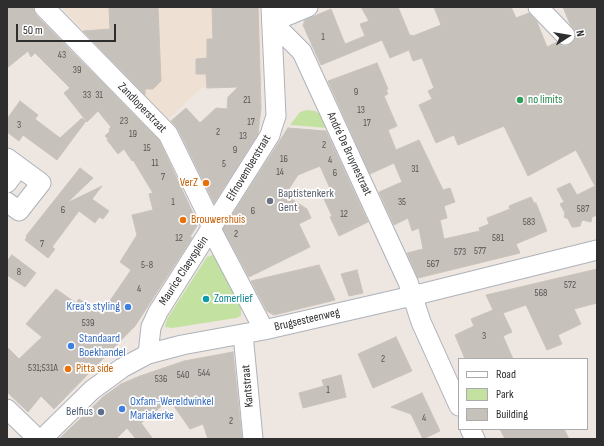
<!DOCTYPE html>
<meta charset="utf-8">
<style>
body{margin:0}
#map{position:relative;width:604px;height:446px;overflow:hidden;background:#eee6e1;font-family:"Sofia Sans Condensed",sans-serif}
canvas{display:block}
.frame{position:absolute;inset:0;border:8px solid #2e2e2e;pointer-events:none}
.legend{position:absolute;left:458px;top:358px;width:130px;height:72px;box-sizing:border-box;background:#fff;border:1px solid #ababab;margin:0;padding:5px 7px;list-style:none;font-size:12px;color:#2e2e2e}
.legend li{display:flex;align-items:center;gap:8px;height:20px}
.legend b{width:20px;border:1px solid #ababab}
.north{position:absolute;left:548px;top:16px;width:40px;height:40px;-webkit-text-stroke:3px #fff;paint-order:stroke;rotate:78deg;font-size:11px;font-weight:700;line-height:16px;text-align:center;color:#2e2e2e}
.north::after{content:'';display:block;margin:auto;width:14px;height:18px;background:#2e2e2e;clip-path:polygon(50% 0,100% 100%,50% 72%,0 100%)}
.scale{position:absolute;left:16px;top:24px;width:100px;height:18px;box-sizing:border-box;border:2px solid #2e2e2e;border-top:0;padding-left:5px;font-size:12px;line-height:14px;white-space:nowrap;color:#2e2e2e;-webkit-text-stroke:3px #fff;paint-order:stroke}
</style>
<div id="map">
<canvas width="604" height="446"></canvas>
<div class="frame"></div>
<ul class="legend">
<li><b style="height:5px;background:#fff"></b>Road</li>
<li><b style="height:11px;background:#c3e2a1"></b>Park</li>
<li><b style="height:11px;background:#c7c1bc"></b>Building</li>
</ul>
<div class="north">N</div>
<div class="scale">50 m</div>
</div>
<script>
const ctx = document.querySelector('canvas').getContext('2d');
ctx.lineJoin = 'round';
function fill(path, color) {
  ctx.fillStyle = color;
  ctx.fill(path, 'evenodd');
}
function shape(rows) {
  const path = new Path2D();
  for (const r of rows) {
    path.moveTo(r[0], r[1]);
    for (let i = 2; i < r.length; i += 2) path.lineTo(r[i], r[i + 1]);
  }
  return path;
}
function trace(path, color, width, dash) {
  ctx.strokeStyle = color;
  ctx.lineWidth = width;
  ctx.lineCap = dash ? 'butt' : 'round';
  ctx.setLineDash(dash || []);
  ctx.stroke(path);
}
function drawText(font, color, halo, rows, align = 'center') {
  ctx.font = font + ' "Sofia Sans Condensed",sans-serif';
  ctx.lineWidth = 3.5;
  ctx.setLineDash([]);
  ctx.textBaseline = 'middle';
  ctx.strokeStyle = halo;
  ctx.fillStyle = color;
  for (const [text, x, y, turn = 0] of rows) {
    ctx.save();
    ctx.translate(x, y);
    ctx.rotate((+turn || 0) * Math.PI / 180);
    ctx.textAlign = isNaN(turn) ? turn : align;
    if (halo) ctx.strokeText(text, 0, 0);
    ctx.fillText(text, 0, 0);
    ctx.restore();
  }
}
const education = shape([
 [62,7,260,7,262,86,201,88,165,122]
]);
const green = shape([
 [307,110,315,111,321,115,327,128,290,125,300,112],
 [213,255,218,261,241,309,241,316,236,318,172,328,165,327,167,319,207,257]
]);
const building = shape([
 [7,7,33,7,36,15,159,140,198,224,190,237,192,238,135,326,54,409,41,396,28,412,7,392,7,347,19,359,42,337,26,324,56,289,76,303,79,299,101,314,131,270,120,262,137,235,132,215,153,210,149,194,153,193,133,160,132,161,124,149,118,154,107,140,108,139,105,136,110,131,109,129,111,127,98,111,87,122,64,93,70,88,35,53,31,57,28,51,7,68,7,7],
 [113,7,158,7,161,81,153,89,145,89,145,95,83,31,110,29,109,8,113,7],
 [212,7,258,7,261,108,258,134,214,203,178,129,171,121,186,108,200,123,216,108,227,109,228,97,238,87,207,88,206,74,196,74,196,59,207,58,207,39,213,39,212,7],
 [361,7,398,7,410,36,412,35,413,36,441,25,434,7,511,7,516,18,529,13,537,22,547,47,557,42,562,46,568,46,575,38,576,32,570,24,563,7,597,7,597,215,592,217,591,222,582,220,580,226,576,227,572,227,568,219,564,217,565,213,560,204,564,202,557,189,570,183,577,195,595,186,576,150,528,176,504,126,458,145,454,135,436,143,419,105,432,99,428,91,434,88,422,58,413,61,409,50,390,58,382,40,321,65,303,25,305,20,331,9,345,44,365,36,360,24,369,21,361,7],
 [377,63,388,89,386,90,388,94,384,96,397,126,388,130,396,150,419,140,443,190,450,188,455,202,444,206,447,218,440,220,444,239,480,231,479,228,489,224,487,218,510,209,509,206,531,197,534,203,536,203,547,231,516,244,520,253,418,278,407,253,423,249,419,228,412,231,408,218,394,225,379,192,402,182,394,163,370,174,328,81,377,63],
 [20,101,38,115,35,119,60,138,82,118,86,121,57,160,23,135,19,141,7,132,7,119,20,101],
 [288,128,326,131,368,222,339,236,330,217,332,216,324,199,333,195,320,166,298,175,285,195,307,209,311,218,299,224,310,247,249,277,223,229,288,128],
 [80,168,93,178,67,203,102,186,92,199,109,211,103,219,99,217,95,223,79,211,52,247,55,249,48,258,25,240,27,237,26,236,80,168],
 [12,255,36,273,25,287,7,275,7,261,12,255],
 [319,265,335,300,274,315,267,311,251,281,319,265],
 [597,269,597,303,574,309,581,324,558,335,562,344,547,350,526,305,503,313,512,332,503,336,513,359,465,359,455,335,474,326,471,319,493,310,486,295,597,269],
 [357,270,363,293,349,296,341,274,357,270],
 [396,337,412,371,373,388,358,354,396,337],
 [233,352,242,439,208,439,203,424,190,429,171,402,166,406,164,404,141,423,153,439,136,439,127,428,116,439,59,439,103,397,121,384,140,376,184,361,233,352],
 [341,375,346,397,303,408,299,393,324,386,322,380,341,375],
 [422,393,440,431,423,439,411,414,391,407,422,393],
 [500,429,564,429,569,439,505,439,500,429]
]);
const minor = shape([
 [44,7,168,134,208,216,211,229,264,330],
 [538,7,565,35],
 [272,22,302,52,408,282,421,322,459,406],
 [272,22,308,7],
 [7,158,41,183,19,211,7,202],
 [7,183,19,167],
 [243,334,253,439],
 [148,354,151,327,158,312,270,135,273,125,276,116,271,7],
 [7,409,38,439],
 [470,429,475,439],
 [42,439,92,390,122,368,148,354,182,345,264,330,412,296,597,250]
]);
const markers = [
 [520,100,4,"#2e9e5b"],
 [206,183,4,"#e8710a"],
 [270,201,4,"#6b7280"],
 [183,220,4,"#e8710a"],
 [206,299,4,"#0f9aa8"],
 [128,307,4,"#3f7fe0"],
 [71,346,4,"#3f7fe0"],
 [68,369,4,"#e8710a"],
 [122,409,4,"#3f7fe0"],
 [101,412,4,"#5c6f8a"]
];
const numberNames = [
 ["1",323,37],
 ["43",62,55],
 ["39",77,70],
 ["9",356,92],
 ["33",87,95],
 ["31",99,95],
 ["21",247,100],
 ["13",361,110],
 ["23",124,121],
 ["17",251,122],
 ["17",367,123],
 ["3",19,125],
 ["2",218,132],
 ["19",133,134],
 ["13",243,136],
 ["2",324,145],
 ["15",147,148],
 ["9",235,150],
 ["16",284,159],
 ["4",330,160],
 ["11",155,163],
 ["5",224,164],
 ["31",415,169],
 ["14",280,172],
 ["6",335,173],
 ["7",163,177],
 ["1",173,202],
 ["35",402,202],
 ["587",583,209],
 ["6",63,210],
 ["6",253,211],
 ["12",344,214],
 ["583",529,222],
 ["2",236,234],
 ["12",179,238],
 ["581",498,238],
 ["7",42,244],
 ["577",480,251],
 ["573",460,252],
 ["567",433,264],
 ["5-8",147,265],
 ["8",19,272],
 ["572",570,285],
 ["4",139,289],
 ["568",541,293],
 ["539",88,323],
 ["3",484,336],
 ["2",383,359],
 ["531;531A",43,368],
 ["544",204,373],
 ["540",183,375],
 ["536",161,379],
 ["1",328,390],
 ["4",424,418],
 ["2",231,421]
];
const leisureNames = [
 ["no limits",528,100]
];
const streetNames = [
 ["Zandloperstraat",142,108,46],
 ["André De Bruynestraat",349,154,65],
 ["Elfnovemberstraat",249,168,-59],
 ["Maurice Claeysplein",184,271,-57],
 ["Brugsesteenweg",307,320,-13],
 ["Kantstraat",248,386,-95]
];
const foodNames = [
 ["VerZ",198,183,"right"],
 ["Brouwershuis",191,220],
 ["Pitta side",76,369]
];
const worshipNames = [
 ["Baptistenkerk",278,194],
 ["Gent",278,208]
];
const cultureNames = [
 ["Zomerlief",214,299]
];
const shopNames = [
 ["Krea's styling",120,307,"right"],
 ["Standaard",79,339],
 ["Boekhandel",79,353],
 ["Oxfam-Wereldwinkel",130,402],
 ["Mariakerke",130,416]
];
const serviceNames = [
 ["Belfius",93,412]
];
fill(education, '#eee0d2');
fill(green, '#c3e2a1');
fill(building, '#c7c1bc');
trace(building, '#cac2bb', 1);
trace(minor, '#aeb2b9', 21);
trace(minor, '#fff', 19);
for (const [x, y, r, color] of markers) {
  const dot = new Path2D();
  dot.arc(x, y, r, 0, 2 * Math.PI);
  ctx.fillStyle = color;
  ctx.fill(dot);
  trace(dot, '#fff', 1.5);
}
drawText('10px', '#545352', null, numberNames);
drawText('12px', '#27864d', '#fff', leisureNames, 'left');
drawText('12px', '#2e2e2e', '#fff', streetNames);
drawText('12px', '#c56008', '#fff', foodNames, 'left');
drawText('12px', '#5b616d', '#fff', worshipNames, 'left');
drawText('12px', '#0d838f', '#fff', cultureNames, 'left');
drawText('12px', '#366cbe', '#fff', shopNames, 'left');
drawText('12px', '#4e5e75', '#fff', serviceNames, 'right');
</script>
